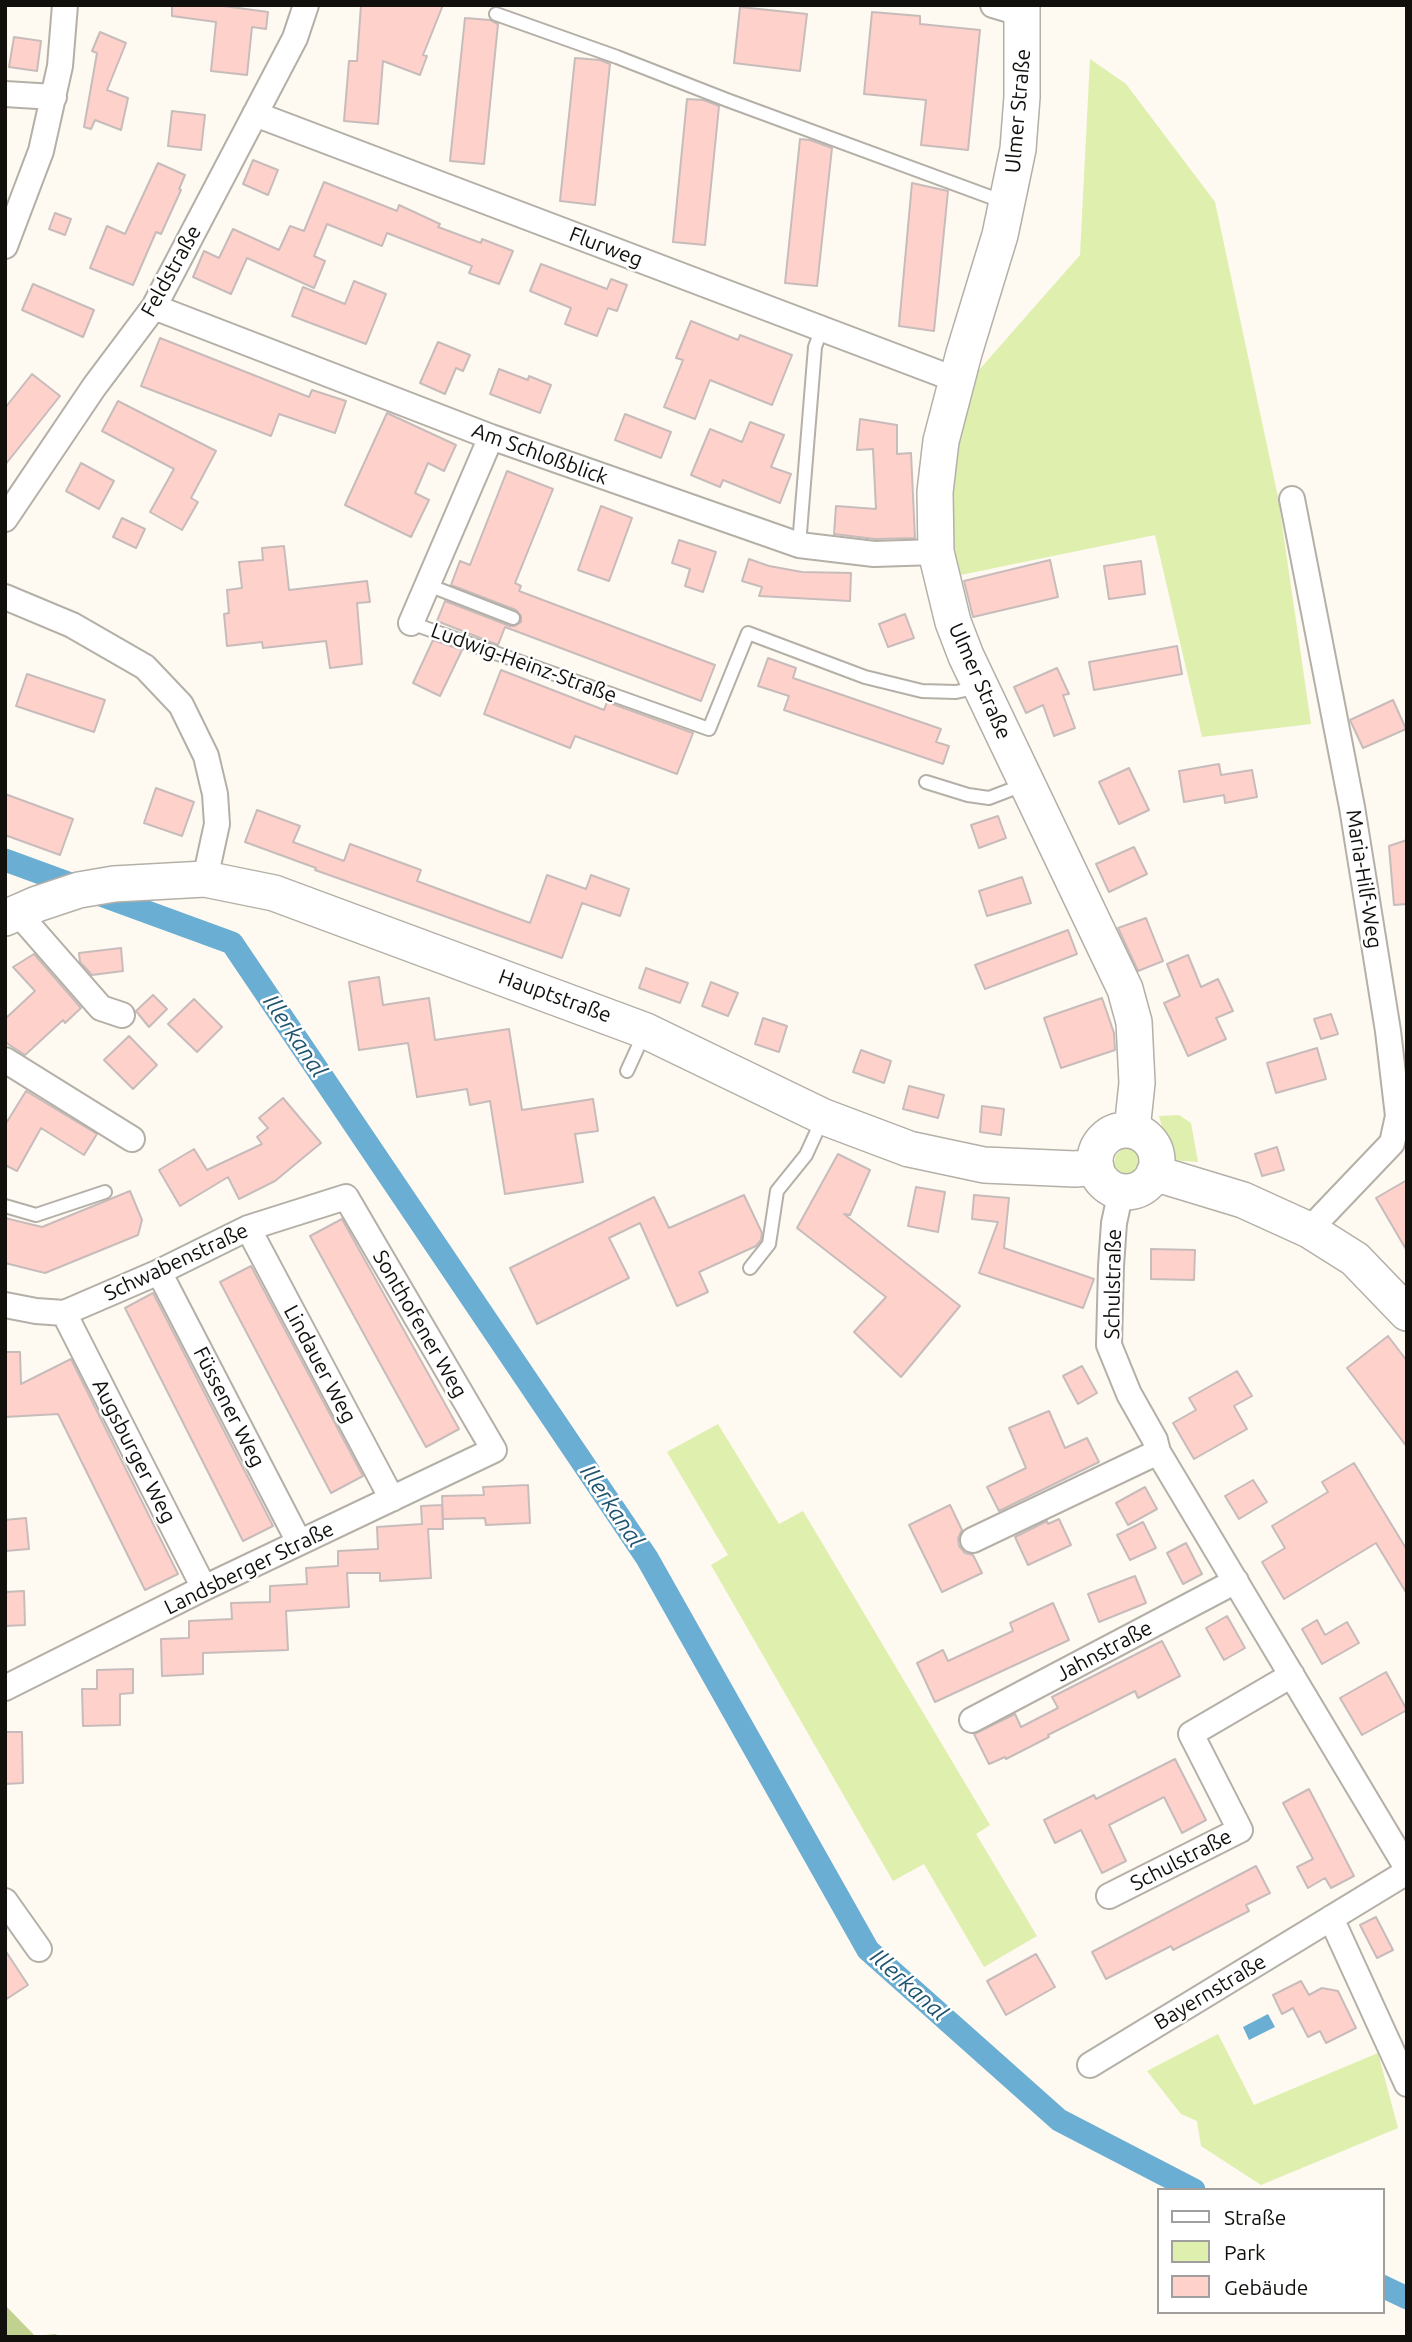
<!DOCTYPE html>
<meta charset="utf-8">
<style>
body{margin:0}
#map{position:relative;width:1412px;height:2342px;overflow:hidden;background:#fef9f1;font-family:Ubuntu,sans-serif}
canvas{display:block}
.frame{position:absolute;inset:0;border:7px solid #11100d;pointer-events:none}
.legend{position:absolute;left:1157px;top:2188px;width:228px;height:126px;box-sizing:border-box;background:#fff;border:2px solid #a09f9e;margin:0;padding:9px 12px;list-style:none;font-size:21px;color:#11100d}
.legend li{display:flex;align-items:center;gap:14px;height:35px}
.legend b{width:35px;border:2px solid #a09f9e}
</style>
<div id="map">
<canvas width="1412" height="2342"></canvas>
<div class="frame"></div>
<ul class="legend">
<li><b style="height:9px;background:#fff"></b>Straße</li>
<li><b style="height:19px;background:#deefae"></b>Park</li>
<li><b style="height:19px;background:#ffd1cb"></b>Gebäude</li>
</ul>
</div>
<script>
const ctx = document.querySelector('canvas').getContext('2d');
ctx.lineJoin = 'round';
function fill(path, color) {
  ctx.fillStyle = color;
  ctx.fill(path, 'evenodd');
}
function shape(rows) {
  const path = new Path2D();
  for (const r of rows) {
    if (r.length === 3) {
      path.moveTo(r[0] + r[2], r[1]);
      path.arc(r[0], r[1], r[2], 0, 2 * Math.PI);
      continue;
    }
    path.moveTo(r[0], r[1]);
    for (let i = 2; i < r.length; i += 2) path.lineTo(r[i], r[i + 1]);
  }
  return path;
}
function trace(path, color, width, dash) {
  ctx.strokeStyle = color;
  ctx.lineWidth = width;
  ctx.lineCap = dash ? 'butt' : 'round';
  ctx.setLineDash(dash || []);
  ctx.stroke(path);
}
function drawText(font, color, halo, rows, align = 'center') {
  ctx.font = font + ' Ubuntu,sans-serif';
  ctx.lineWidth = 5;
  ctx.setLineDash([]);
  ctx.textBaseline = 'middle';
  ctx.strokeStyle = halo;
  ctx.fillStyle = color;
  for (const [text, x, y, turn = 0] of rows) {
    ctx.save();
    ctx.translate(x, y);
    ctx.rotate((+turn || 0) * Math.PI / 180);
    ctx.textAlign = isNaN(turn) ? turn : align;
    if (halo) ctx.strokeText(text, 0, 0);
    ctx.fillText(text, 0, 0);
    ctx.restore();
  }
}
const green = shape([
 [1090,59,1126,84,1215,202,1278,497,1311,724,1202,737,1155,535,951,577,943,460,965,386,1080,255],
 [1179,1115,1191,1123,1198,1162,1171,1160,1159,1116],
 [1131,1145,1141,1151,1144,1160,1141,1168,1129,1174,1116,1173,1114,1163,1116,1155,1125,1146],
 [718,1424,779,1524,803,1511,990,1825,976,1834,1037,1936,984,1967,924,1864,893,1881,711,1565,728,1555,667,1452],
 [1218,2034,1254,2105,1378,2053,1398,2128,1261,2185,1201,2146,1197,2121,1181,2114,1147,2071]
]);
const forest = shape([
 [5,2305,35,2336,56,2334,58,2337,5,2337]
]);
const water = shape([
 [1268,2014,1275,2027,1249,2040,1243,2027]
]);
const canal = shape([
 [5,860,232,943,647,1558,868,1950,1059,2120,1194,2190],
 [1382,2286,1407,2298]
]);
const building = shape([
 [172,5,216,5,268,12,266,29,252,27,247,75,211,71,216,22,172,16,172,5],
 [361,5,443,5,423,55,427,56,420,75,383,61,378,124,344,121,349,61,357,61,361,5],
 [740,7,807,14,800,71,734,63,740,7],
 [872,12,920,16,920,24,980,30,968,150,921,145,926,100,864,94,872,12],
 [465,18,490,20,498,24,484,164,450,161,465,18],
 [100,32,126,43,107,90,128,98,121,130,95,120,91,129,84,127,97,53,92,51,100,32],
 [14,37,41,41,37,71,9,67,14,37],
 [575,58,600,60,610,64,595,205,560,201,575,58],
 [687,99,704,100,719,106,705,245,673,242,687,99],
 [172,111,205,115,201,150,168,146,172,111],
 [800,139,810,140,832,148,817,286,785,283,800,139],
 [253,160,278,170,268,195,243,184,253,160],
 [158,163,185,175,179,189,181,190,161,234,156,232,133,285,90,268,107,226,125,234,158,163],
 [324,182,397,211,399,205,440,224,438,227,481,243,482,239,513,251,499,284,469,273,472,266,387,233,382,246,327,224,314,256,325,261,314,288,247,258,231,294,193,277,204,251,219,258,233,229,279,250,290,226,304,231,324,182],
 [912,183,948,191,934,331,899,326,912,183],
 [55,213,71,219,65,235,49,229,55,213],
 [541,264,607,289,611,279,627,285,617,311,608,308,597,336,565,324,571,308,530,291,541,264],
 [354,281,386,294,366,344,292,316,303,287,345,304,354,281],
 [33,284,94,310,83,337,22,310,33,284],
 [691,321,738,340,740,335,792,355,772,405,710,380,695,419,664,407,683,360,676,358,691,321],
 [160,338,309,397,312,390,346,401,335,433,279,414,271,436,141,386,160,338],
 [438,342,470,355,463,371,456,368,445,394,420,383,438,342],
 [499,369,528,380,529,376,551,385,540,413,490,394,499,369],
 [32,374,60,396,5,465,5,408,32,374],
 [118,401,216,451,191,498,198,502,182,530,150,512,174,469,102,431,118,401],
 [387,413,456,445,444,471,428,463,415,493,429,500,411,537,345,505,387,413],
 [625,414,671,432,661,458,615,440,625,414],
 [860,419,897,425,897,454,911,453,915,538,875,539,834,534,836,506,876,509,873,449,857,450,860,419],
 [750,422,784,435,771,467,791,474,780,503,723,480,720,487,691,475,710,429,742,442,750,422],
 [81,463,114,481,99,509,66,491,81,463],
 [507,471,553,489,515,583,521,586,519,591,715,665,701,701,505,627,498,645,437,621,445,601,510,626,515,626,521,622,521,616,516,610,451,585,460,561,470,565,507,471],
 [601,506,632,518,609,581,578,570,601,506],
 [122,518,145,529,136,548,113,537,122,518],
 [679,540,716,552,703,592,685,586,690,569,672,563,679,540],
 [284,546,289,590,367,581,370,602,357,603,362,664,330,668,326,641,263,648,262,642,227,646,224,614,229,613,227,590,242,588,239,562,263,560,262,548,284,546],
 [749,559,769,566,802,572,851,573,850,601,759,596,762,587,742,581,749,559],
 [1050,560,1058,597,973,617,964,581,1050,560],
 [1141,561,1145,594,1109,599,1104,566,1141,561],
 [905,614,914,638,888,647,879,624,905,614],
 [433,640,462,650,440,696,413,683,433,640],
 [1177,646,1182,674,1094,690,1089,662,1177,646],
 [768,658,796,668,793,678,941,729,936,742,949,746,943,764,784,710,789,696,758,686,768,658],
 [1057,668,1069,694,1063,695,1075,728,1054,736,1043,705,1026,713,1014,687,1057,668],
 [501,670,604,710,607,702,693,733,677,774,575,736,570,748,484,714,501,670],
 [27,674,105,700,94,732,16,706,27,674],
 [1393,700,1406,729,1363,748,1350,720,1393,700],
 [1219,764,1221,775,1252,770,1257,797,1225,803,1224,795,1184,802,1179,771,1219,764],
 [1129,768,1149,810,1119,824,1099,782,1129,768],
 [156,788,194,802,182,836,144,823,156,788],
 [5,794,73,819,60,855,5,835,5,794],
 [257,810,300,826,293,842,344,861,350,844,421,870,417,881,530,923,547,875,586,889,591,875,629,889,620,916,582,903,562,958,315,870,316,868,245,842,257,810],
 [998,816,1006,838,979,848,971,825,998,816],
 [1407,840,1407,904,1394,905,1389,846,1407,840],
 [1134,847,1147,874,1109,892,1096,864,1134,847],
 [1022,877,1031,903,987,916,979,891,1022,877],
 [1146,918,1163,961,1138,971,1118,928,1146,918],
 [1068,930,1077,954,985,989,975,965,1068,930],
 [121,948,123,971,92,975,80,962,79,953,121,948],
 [34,954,81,1008,65,1023,63,1020,25,1055,5,1042,5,1019,35,991,13,967,34,954],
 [1188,955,1201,987,1218,979,1233,1011,1216,1018,1226,1039,1188,1056,1164,1003,1180,996,1167,964,1188,955],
 [646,968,688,983,680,1003,639,988,646,968],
 [379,977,383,1005,429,998,435,1040,509,1029,522,1110,593,1099,598,1131,575,1134,583,1182,505,1194,490,1101,470,1105,467,1089,417,1097,408,1043,359,1050,349,982,379,977],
 [711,982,738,993,728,1016,702,1006,711,982],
 [153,995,167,1009,149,1027,136,1011,153,995],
 [1102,998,1114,1033,1115,1050,1061,1068,1044,1018,1102,998],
 [194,999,222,1027,197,1052,168,1024,194,999],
 [1331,1014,1338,1034,1321,1039,1314,1019,1331,1014],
 [763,1018,787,1026,779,1052,755,1044,763,1018],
 [129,1036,157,1065,133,1089,104,1060,129,1036],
 [1317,1048,1326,1079,1276,1093,1267,1063,1317,1048],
 [861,1050,891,1061,884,1083,853,1072,861,1050],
 [909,1086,944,1095,938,1118,903,1109,909,1086],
 [26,1091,97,1134,84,1155,41,1128,17,1171,5,1165,5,1125,26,1091],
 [283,1098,321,1143,275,1181,239,1199,228,1177,180,1206,159,1170,194,1149,207,1170,262,1144,257,1137,268,1128,259,1118,283,1098],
 [982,1106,1004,1109,1001,1135,980,1132,982,1106],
 [1277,1147,1284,1170,1262,1176,1255,1154,1277,1147],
 [838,1154,870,1170,850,1215,844,1214,960,1306,901,1377,854,1332,886,1297,797,1228,838,1154],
 [1407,1180,1407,1251,1376,1198,1407,1180],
 [916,1187,945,1192,938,1232,908,1226,916,1187],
 [130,1191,142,1220,138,1235,45,1273,5,1263,5,1218,42,1227,130,1191],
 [744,1195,762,1233,761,1240,756,1246,699,1272,708,1292,677,1306,640,1223,609,1238,629,1278,537,1324,510,1268,654,1197,669,1228,744,1195],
 [974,1195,1009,1198,1004,1248,1094,1279,1083,1308,979,1273,998,1222,972,1219,974,1195],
 [342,1219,459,1429,426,1447,310,1236,342,1219],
 [1151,1249,1195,1250,1194,1280,1151,1279,1151,1249],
 [251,1266,363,1476,331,1493,220,1282,251,1266],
 [153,1293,273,1526,243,1541,125,1308,153,1293],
 [1388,1336,1407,1361,1407,1447,1347,1368,1388,1336],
 [5,1352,20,1352,21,1384,71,1359,178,1574,145,1590,58,1414,5,1417,5,1352],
 [1082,1366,1097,1393,1078,1404,1063,1376,1082,1366],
 [1237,1371,1252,1396,1234,1406,1247,1429,1194,1459,1173,1423,1196,1410,1189,1398,1237,1371],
 [1049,1411,1065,1448,1087,1438,1099,1462,999,1511,987,1487,1026,1468,1009,1428,1049,1411],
 [1354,1463,1407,1550,1407,1594,1376,1543,1284,1599,1262,1562,1285,1548,1272,1526,1328,1492,1322,1482,1354,1463],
 [1253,1480,1267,1502,1239,1519,1225,1496,1253,1480],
 [528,1485,530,1523,486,1525,485,1518,443,1519,442,1496,484,1495,483,1487,528,1485],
 [1145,1487,1157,1509,1128,1525,1116,1503,1145,1487],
 [442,1505,443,1529,428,1529,431,1578,380,1581,380,1573,347,1573,349,1607,286,1611,288,1650,203,1653,203,1674,162,1676,161,1639,189,1638,189,1621,232,1619,231,1603,270,1602,270,1586,307,1584,306,1568,338,1566,338,1551,378,1549,377,1527,422,1524,421,1506,442,1505],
 [950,1505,962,1530,958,1538,959,1546,965,1553,973,1555,982,1573,942,1592,909,1525,950,1505],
 [26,1518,29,1549,5,1551,5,1520,26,1518],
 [1059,1519,1071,1545,1028,1565,1015,1537,1047,1521,1048,1524,1059,1519],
 [1143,1522,1156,1548,1130,1560,1117,1535,1143,1522],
 [1186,1543,1202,1574,1183,1584,1167,1553,1186,1543],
 [1135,1576,1146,1603,1099,1622,1088,1594,1135,1576],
 [24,1591,25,1625,5,1626,5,1592,24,1591],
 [1053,1603,1069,1640,935,1702,917,1663,943,1650,948,1661,1013,1631,1010,1623,1053,1603],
 [1227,1616,1245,1648,1224,1660,1206,1628,1227,1616],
 [1317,1620,1325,1635,1347,1622,1359,1643,1322,1664,1302,1629,1317,1620],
 [1162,1641,1180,1676,1138,1698,1135,1691,1048,1735,1049,1737,1006,1759,1005,1757,989,1764,974,1734,1015,1714,1021,1727,1058,1708,1052,1697,1162,1641],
 [133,1669,133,1693,120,1694,120,1725,83,1726,82,1689,97,1689,97,1670,133,1669],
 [1386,1672,1407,1710,1362,1735,1340,1698,1386,1672],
 [5,1732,22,1732,23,1783,5,1784,5,1732],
 [1175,1759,1206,1820,1182,1833,1164,1797,1109,1825,1126,1861,1102,1873,1081,1830,1055,1843,1044,1820,1094,1795,1096,1799,1175,1759],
 [1309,1789,1354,1876,1331,1888,1325,1878,1308,1888,1297,1867,1313,1859,1283,1803,1309,1789],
 [1256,1866,1270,1893,1246,1905,1249,1911,1173,1950,1171,1946,1106,1979,1092,1952,1256,1866],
 [1376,1917,1393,1950,1377,1958,1360,1925,1376,1917],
 [5,1950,28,1985,5,2000,5,1950],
 [1036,1954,1055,1987,1006,2015,987,1981,1036,1954],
 [1301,1981,1309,1995,1322,1988,1338,1991,1356,2028,1326,2043,1320,2031,1308,2037,1293,2008,1282,2014,1273,1995,1301,1981]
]);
const lane = shape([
 [496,14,617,57,727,100,1004,202],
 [799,545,815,347,822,328],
 [428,585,513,618],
 [411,623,709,729,748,633,865,677,922,691,956,692,979,687],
 [926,782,968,795,989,798,1023,785],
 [627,1071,644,1034],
 [5,1206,36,1215,105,1192],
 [750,1268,769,1244,777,1191,806,1155,822,1120]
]);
const street = shape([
 [993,5,1023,14],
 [5,94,54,97],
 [255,114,957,380],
 [5,246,41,151,60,66,65,5],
 [154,307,491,437,799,545,874,554,936,552],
 [1292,499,1352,807,1388,1031,1398,1116,1392,1143,1309,1230],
 [5,519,94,387,154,307,295,38,306,5],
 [5,597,72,625,145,667,181,705,206,756,215,794,217,824,205,879],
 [411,623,491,437],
 [17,912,101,1008,122,1015],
 [5,1060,132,1139],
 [1121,1191,1114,1223,1111,1266,1109,1345,1129,1394,1155,1440,1158,1452,1407,1868],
 [248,1228,392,1499],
 [159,1272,299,1542],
 [5,1305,36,1311,64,1313,159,1272,248,1228,346,1197,494,1450,204,1588,5,1688],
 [64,1313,204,1588],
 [973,1540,1158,1452],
 [972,1720,1236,1581],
 [1109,1896,1240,1830,1191,1734,1292,1675],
 [5,1901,39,1949],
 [1331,1918,1407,2084],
 [1090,2065,1407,1872]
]);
const secondary = shape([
 [1022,5,1022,97,1018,149,1000,235,964,353,941,441,935,492,936,552,953,622,966,656,1125,989,1134,1022,1137,1083,1132,1130],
 [5,918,37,904,79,890,114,884,205,879,274,893,646,1031,824,1117,909,1149,984,1165,1075,1169,1096,1167],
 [1126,1161,31],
 [1154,1173,1243,1200,1309,1230,1355,1259,1407,1313]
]);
const streetNames = [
 ["Ulmer Straße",1018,111,-85],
 ["Flurweg",606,247,21],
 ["Feldstraße",171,271,-61],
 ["Am Schloßblick",540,454,20],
 ["Ludwig-Heinz-Straße",524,663,20],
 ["Ulmer Straße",980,681,66],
 ["Maria-Hilf-Weg",1364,879,81],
 ["Hauptstraße",555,996,20],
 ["Schwabenstraße",176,1262,-25],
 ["Schulstraße",1113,1284,-89],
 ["Sonthofener Weg",420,1324,60],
 ["Lindauer Weg",320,1364,62],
 ["Füssener Weg",229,1407,63],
 ["Augsburger Weg",134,1451,63],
 ["Landsberger Straße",249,1568,-26],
 ["Jahnstraße",1104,1651,-28],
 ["Schulstraße",1181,1860,-27],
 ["Bayernstraße",1210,1992,-31]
];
const waterNames = [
 ["Illerkanal",295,1036,56],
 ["Illerkanal",612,1506,56],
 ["Illerkanal",909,1985,42]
];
fill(green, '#deefae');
fill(forest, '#c1d290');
fill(water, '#6aaed3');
trace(canal, '#6aaed3', 23);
fill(building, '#ffd1cb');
trace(building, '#c7bcbb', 2);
trace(lane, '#b4b0a8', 16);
trace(street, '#b4b0a8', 28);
trace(secondary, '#b4b0a8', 38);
trace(lane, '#fff', 12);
trace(street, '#fff', 24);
trace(secondary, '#fff', 35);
drawText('21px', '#11100d', '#fff', streetNames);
drawText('italic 23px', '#1f546e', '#fff', waterNames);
</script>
